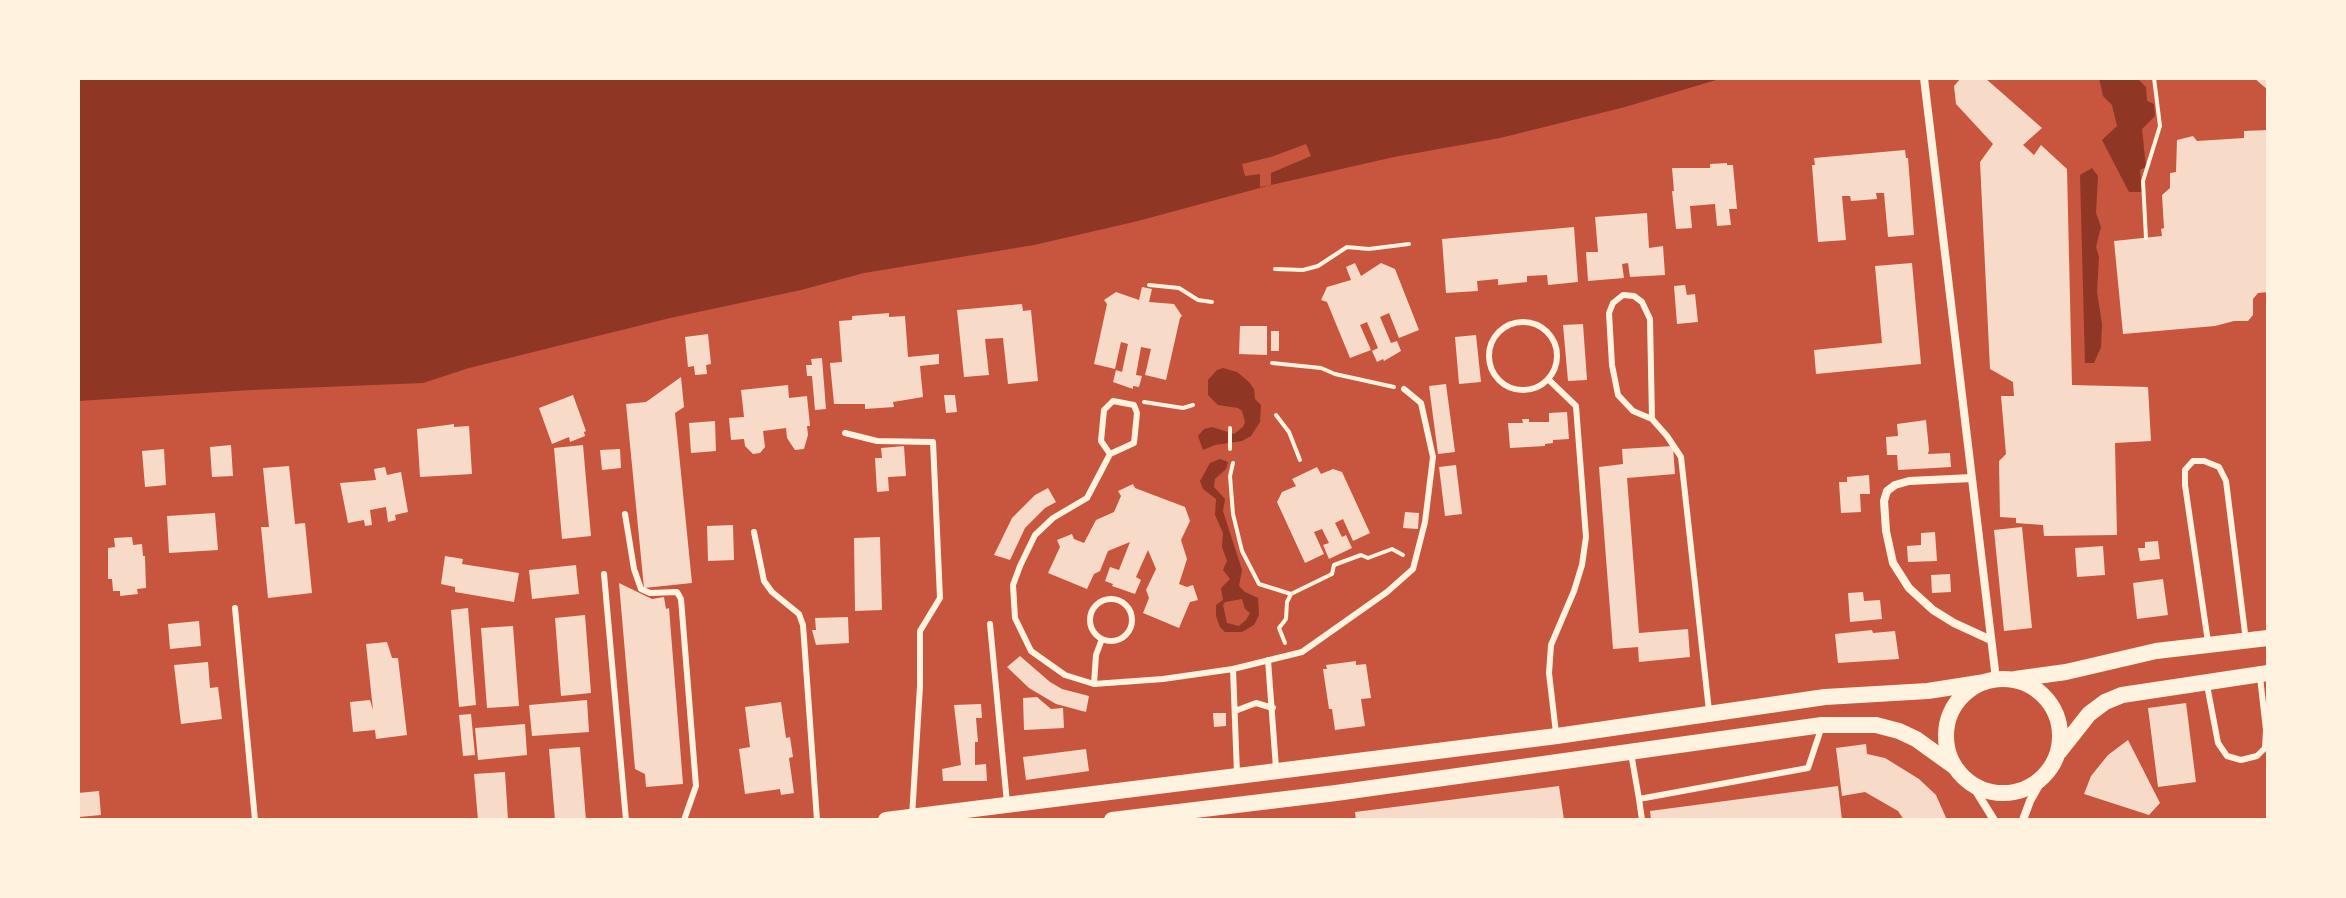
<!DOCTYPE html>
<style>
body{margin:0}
#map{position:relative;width:2346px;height:898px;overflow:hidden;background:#c8553d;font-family:"PT Sans Narrow",sans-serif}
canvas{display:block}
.frame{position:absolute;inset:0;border:80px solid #fff3e0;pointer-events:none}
</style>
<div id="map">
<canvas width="2346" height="898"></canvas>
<div class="frame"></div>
</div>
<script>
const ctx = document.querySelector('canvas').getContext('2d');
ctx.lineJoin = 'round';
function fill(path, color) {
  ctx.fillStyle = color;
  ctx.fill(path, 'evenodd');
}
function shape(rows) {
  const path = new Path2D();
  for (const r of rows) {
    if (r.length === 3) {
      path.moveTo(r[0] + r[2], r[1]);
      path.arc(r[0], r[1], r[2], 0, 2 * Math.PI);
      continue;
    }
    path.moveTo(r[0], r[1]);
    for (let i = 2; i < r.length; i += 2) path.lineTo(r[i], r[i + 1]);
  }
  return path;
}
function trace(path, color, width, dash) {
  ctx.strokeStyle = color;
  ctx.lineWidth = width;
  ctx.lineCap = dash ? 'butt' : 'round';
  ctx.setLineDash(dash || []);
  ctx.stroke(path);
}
const water = shape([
 [78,78,1723,78,1625,107,1500,138,1394,157,1271,185,1138,221,1034,245,864,273,801,290,670,318,469,368,423,383,251,390,78,401],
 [2099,78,2137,78,2146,87,2147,101,2154,104,2155,116,2142,129,2146,167,2140,170,2142,192,2129,192,2102,140,2117,126,2112,105,2103,96],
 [2092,168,2098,176,2096,213,2101,227,2096,247,2099,257,2097,292,2102,324,2101,347,2094,363,2085,363,2080,175],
 [1223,368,1237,372,1249,382,1254,389,1255,399,1261,405,1260,422,1251,436,1242,441,1215,445,1203,450,1198,436,1204,429,1212,427,1234,434,1243,427,1245,422,1242,411,1238,408,1218,405,1208,395,1208,380,1217,370],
 [1220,459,1228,462,1226,469,1215,479,1214,487,1225,499,1223,511,1242,570,1239,586,1245,592,1258,598,1259,615,1254,625,1242,632,1225,632,1220,627,1216,616,1216,605,1223,600,1221,588,1230,579,1223,570,1227,561,1222,547,1223,533,1215,515,1216,499,1203,489,1200,481,1210,463],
 [1242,599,1245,609,1250,613,1246,620,1239,626,1227,623,1223,605,1225,602]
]);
const pier = shape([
 [1306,144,1311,156,1271,173,1271,185,1260,187,1260,174,1245,176,1242,164,1271,157]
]);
const building = shape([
 [1961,78,1985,78,2042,128,2023,145,2034,155,2041,145,2067,169,2072,385,2148,387,2151,441,2115,443,2117,535,2044,536,2043,525,2016,523,2016,518,2000,517,1999,461,2006,454,2001,396,2014,396,2013,382,1990,369,1980,162,1993,144,1956,104,1954,86],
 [2254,78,2268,78,2268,90],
 [2268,130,2268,292,2258,293,2253,299,2253,315,2248,321,2234,321,2215,326,2123,334,2114,241,2162,236,2161,229,2164,228,2162,195,2170,188,2170,173,2176,172,2177,140,2193,136,2197,141,2244,138,2244,131],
 [1905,150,1906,158,1908,158,1914,235,1888,237,1884,193,1876,193,1877,199,1851,201,1850,196,1842,196,1846,240,1818,242,1812,165,1815,165,1814,158],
 [1727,163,1727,165,1733,165,1737,209,1729,209,1731,225,1717,226,1715,204,1690,206,1692,228,1676,229,1672,191,1674,191,1672,168,1710,168,1710,164],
 [1647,213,1649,248,1663,246,1665,275,1630,277,1628,263,1622,264,1624,278,1588,281,1586,252,1598,252,1595,217],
 [1574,227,1578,282,1548,285,1547,275,1527,276,1527,282,1498,285,1498,279,1477,281,1478,291,1446,293,1442,239],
 [1355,263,1361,276,1381,263,1395,269,1419,330,1399,338,1389,313,1380,317,1391,343,1397,341,1401,351,1384,361,1383,359,1377,362,1372,351,1378,348,1367,322,1360,325,1371,350,1350,358,1327,302,1321,300,1327,287,1351,280,1346,267],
 [1912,263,1921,364,1816,374,1814,350,1882,343,1875,266],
 [1685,285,1687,295,1695,294,1698,322,1677,324,1674,286],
 [1142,287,1152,289,1149,302,1174,304,1182,316,1180,318,1166,380,1145,375,1151,349,1141,347,1136,375,1142,376,1139,387,1133,386,1133,389,1113,382,1116,370,1122,372,1128,344,1121,342,1115,369,1094,364,1107,304,1104,300,1116,292,1139,300],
 [1022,304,1023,311,1031,310,1038,381,1008,384,1003,338,985,339,989,375,964,377,957,310],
 [889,313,889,317,905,316,908,357,939,354,939,364,920,366,923,397,893,402,894,407,865,409,865,404,834,404,830,363,842,362,839,321,852,320,852,316],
 [1583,324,1587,380,1568,381,1563,325],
 [1240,326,1267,326,1267,355,1239,354],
 [1271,331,1279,331,1279,351,1271,351],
 [708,334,711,364,706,365,707,374,695,375,694,366,688,367,685,337],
 [1476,335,1481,382,1459,384,1455,337],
 [822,358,826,409,815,410,812,376,807,376,806,365,812,365,811,359],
 [681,377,684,407,675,413,692,583,644,588,626,404,646,402],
 [1446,384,1455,452,1438,454,1429,386],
 [788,385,789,398,807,396,810,426,807,426,808,435,804,449,795,450,787,438,786,428,763,431,765,447,760,453,753,454,745,446,744,439,731,440,729,418,744,417,741,390],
 [573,395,586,431,584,432,585,436,570,442,569,437,552,444,539,408],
 [944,395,955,395,957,412,946,413],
 [1567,412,1569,439,1553,440,1553,443,1545,444,1545,446,1510,448,1508,423,1523,423,1522,419,1529,419,1529,422,1549,422,1549,413],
 [1926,420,1929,450,1928,454,1950,453,1951,467,1898,470,1897,455,1887,455,1886,437,1898,436,1897,424],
 [715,421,716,451,691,453,689,423],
 [454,424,454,427,469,426,472,474,420,477,417,429],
 [231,445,233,476,212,477,210,447],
 [583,445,591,536,562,539,554,448],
 [904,446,906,476,888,477,889,491,877,492,875,458,882,458,881,448],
 [1673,446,1675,474,1627,478,1639,633,1688,629,1690,657,1639,662,1638,647,1613,649,1599,467,1623,464,1622,449],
 [164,449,166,485,145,487,142,451],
 [620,449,621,468,602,470,600,450],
 [1456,465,1462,514,1445,516,1439,467],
 [289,466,295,524,305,523,312,593,268,598,261,527,269,527,263,468],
 [385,467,387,475,401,472,408,512,395,515,396,520,388,522,386,507,370,510,372,525,365,526,364,520,348,523,340,483,376,480,374,469],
 [1317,467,1321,474,1333,469,1342,472,1370,533,1353,541,1343,519,1335,523,1342,537,1346,535,1352,548,1329,559,1323,545,1329,543,1322,529,1314,532,1324,554,1305,563,1277,502,1282,492,1296,486,1292,479],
 [1869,475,1870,494,1860,494,1861,512,1841,513,1839,482,1847,482,1847,477],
 [1133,484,1135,488,1185,507,1190,521,1181,540,1187,559,1179,584,1187,587,1193,585,1198,600,1190,602,1179,628,1143,613,1149,598,1146,590,1156,569,1148,550,1136,577,1141,580,1135,594,1112,586,1113,584,1105,581,1110,567,1119,570,1130,542,1108,551,1100,571,1094,574,1087,589,1048,573,1060,547,1057,540,1072,534,1074,539,1084,543,1096,520,1114,512,1121,496,1118,491],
 [1048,488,1056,502,1045,508,1025,528,1010,560,994,555,1012,518,1035,495],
 [1405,512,1419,513,1418,529,1403,528],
 [215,513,218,550,169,553,167,516],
 [733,525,734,560,708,561,707,526],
 [2022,527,2032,628,2004,631,1994,530],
 [1935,532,1937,561,1908,562,1907,546,1921,545,1921,533],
 [132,537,133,545,142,544,143,556,145,556,146,588,137,589,138,594,120,596,120,591,113,591,112,579,108,579,108,548,115,547,114,538],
 [880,537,882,610,855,611,854,538],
 [2158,541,2160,559,2140,561,2138,548,2145,548,2145,542],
 [2103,546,2105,575,2077,577,2075,548],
 [445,556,463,559,462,564,519,573,514,602,455,592,455,587,441,584],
 [576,565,579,594,532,599,529,570],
 [1950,574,1951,592,1932,593,1931,575],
 [2163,579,2168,615,2137,619,2133,583],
 [619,583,652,599,664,597,666,609,669,608,683,784,646,787,645,774,635,769],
 [1863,592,1864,601,1880,600,1882,619,1850,622,1848,593],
 [468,608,476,705,459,707,451,610],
 [585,615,591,693,561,696,555,618],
 [848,617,849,643,816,645,812,630,816,630,815,618],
 [199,621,201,646,170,649,168,624],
 [513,626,519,706,487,708,481,628],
 [1872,630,1873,633,1895,631,1899,659,1838,663,1835,634],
 [387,642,392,658,398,658,407,735,376,739,375,730,353,732,350,702,370,700,373,710,366,644],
 [1020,656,1050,682,1062,689,1089,696,1086,712,1056,704,1029,688,1007,667],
 [1356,661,1356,665,1366,664,1371,698,1361,699,1365,726,1335,730,1332,709,1329,709,1323,669,1327,669,1326,665],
 [208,662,210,688,218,687,222,719,181,724,174,665],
 [1037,697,1051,709,1063,708,1064,728,1024,730,1023,698],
 [587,700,589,732,532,736,529,705],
 [781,702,786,738,790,737,793,757,789,758,794,793,781,795,780,789,745,794,739,749,750,747,745,707],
 [2186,703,2196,782,2158,787,2148,708],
 [981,704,982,718,976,718,978,742,975,742,975,765,986,764,987,781,943,781,942,769,961,765,954,705],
 [1213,713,1226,713,1226,726,1214,727],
 [471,714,475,755,463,756,459,715],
 [525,724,527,755,478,760,475,728],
 [2128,740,2160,803,2149,815,2084,794,2091,776,2108,755],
 [1866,744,1867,754,1885,758,1919,779,1936,795,1947,820,1904,820,1898,811,1865,792,1842,796,1836,748],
 [580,747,586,820,555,820,549,749],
 [1086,749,1089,771,1026,780,1023,757],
 [505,772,508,820,478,820,474,774],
 [1559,786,1564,820,1356,820,1355,812],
 [1838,786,1842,820,1651,820,1650,811],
 [99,791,101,815,79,817,78,793]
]);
const path = shape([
 [2146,238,2143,181,2160,126,2154,78],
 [1275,269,1303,270,1318,266,1347,247,1369,249,1409,244],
 [1149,285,1179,288,1198,300,1212,302],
 [1272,363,1321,368,1335,374,1394,387],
 [1144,402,1183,408,1193,405],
 [1276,415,1289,432,1300,460],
 [1230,428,1230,449],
 [1233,463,1230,476,1233,514,1242,551,1259,584,1291,594,1332,574,1334,565,1361,555,1368,558,1392,549,1403,555],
 [1285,643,1279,628,1286,619,1287,602,1291,594]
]);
const service = shape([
 [1523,356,34],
 [1549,380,1576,406,1586,537,1582,565,1574,591,1551,645,1549,673,1556,733],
 [1652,419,1650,319,1642,302,1634,296,1623,295,1613,303,1609,313,1612,365,1618,395,1633,411,1652,419,1667,436,1681,457,1709,711],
 [845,433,877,441,933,442,940,598,920,631,920,686,912,817],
 [1110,454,1101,441,1104,410,1113,401,1134,405,1137,413,1134,443,1110,454,1087,498,1053,518,1035,535,1020,566,1013,585,1015,618,1031,651,1065,675,1094,684,1163,679,1233,669,1302,652,1387,592,1413,569,1425,522,1433,457,1421,403,1404,389],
 [625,514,634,569,641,589,650,593,677,592,681,599,696,786,684,820],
 [754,532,764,581,772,592,799,614,803,625,817,820],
 [604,574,626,820],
 [1111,620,21],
 [235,608,255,820],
 [990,624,1007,803],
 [2208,642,2185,485,2185,470,2193,461,2204,461,2219,467,2226,481,2246,641],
 [1268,660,1276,768],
 [1233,669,1237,774],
 [1094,684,1096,655,1102,639],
 [2207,685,2218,743,2227,756,2241,760,2257,756,2265,748,2266,730,2260,677],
 [1235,711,1256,703,1273,708],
 [1631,753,1639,799,1808,768,1821,729],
 [1639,799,1642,820]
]);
const minor = shape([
 [1924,78,1996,679],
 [1972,478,1909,481,1895,485,1887,491,1884,501,1886,531,1893,563,1909,588,1933,610,1954,623,1991,640],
 [1971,783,1994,820],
 [2023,820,2030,801,2047,771]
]);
const secondary = shape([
 [2015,679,2066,672,2156,651,2268,638],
 [2003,736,57],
 [2059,752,2089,714,2105,702,2122,695,2268,673],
 [886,820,1557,736,1825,697,1928,691,1985,682],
 [1112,820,1336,793,1822,725,1876,725,1899,731,1916,739,1955,767]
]);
fill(water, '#8f3625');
fill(pier, '#c8553d');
fill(building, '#f7dbc8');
trace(path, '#fff3e0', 4);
trace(service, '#fff3e0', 6);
trace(minor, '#fff3e0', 8);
trace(secondary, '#fff3e0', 16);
</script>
